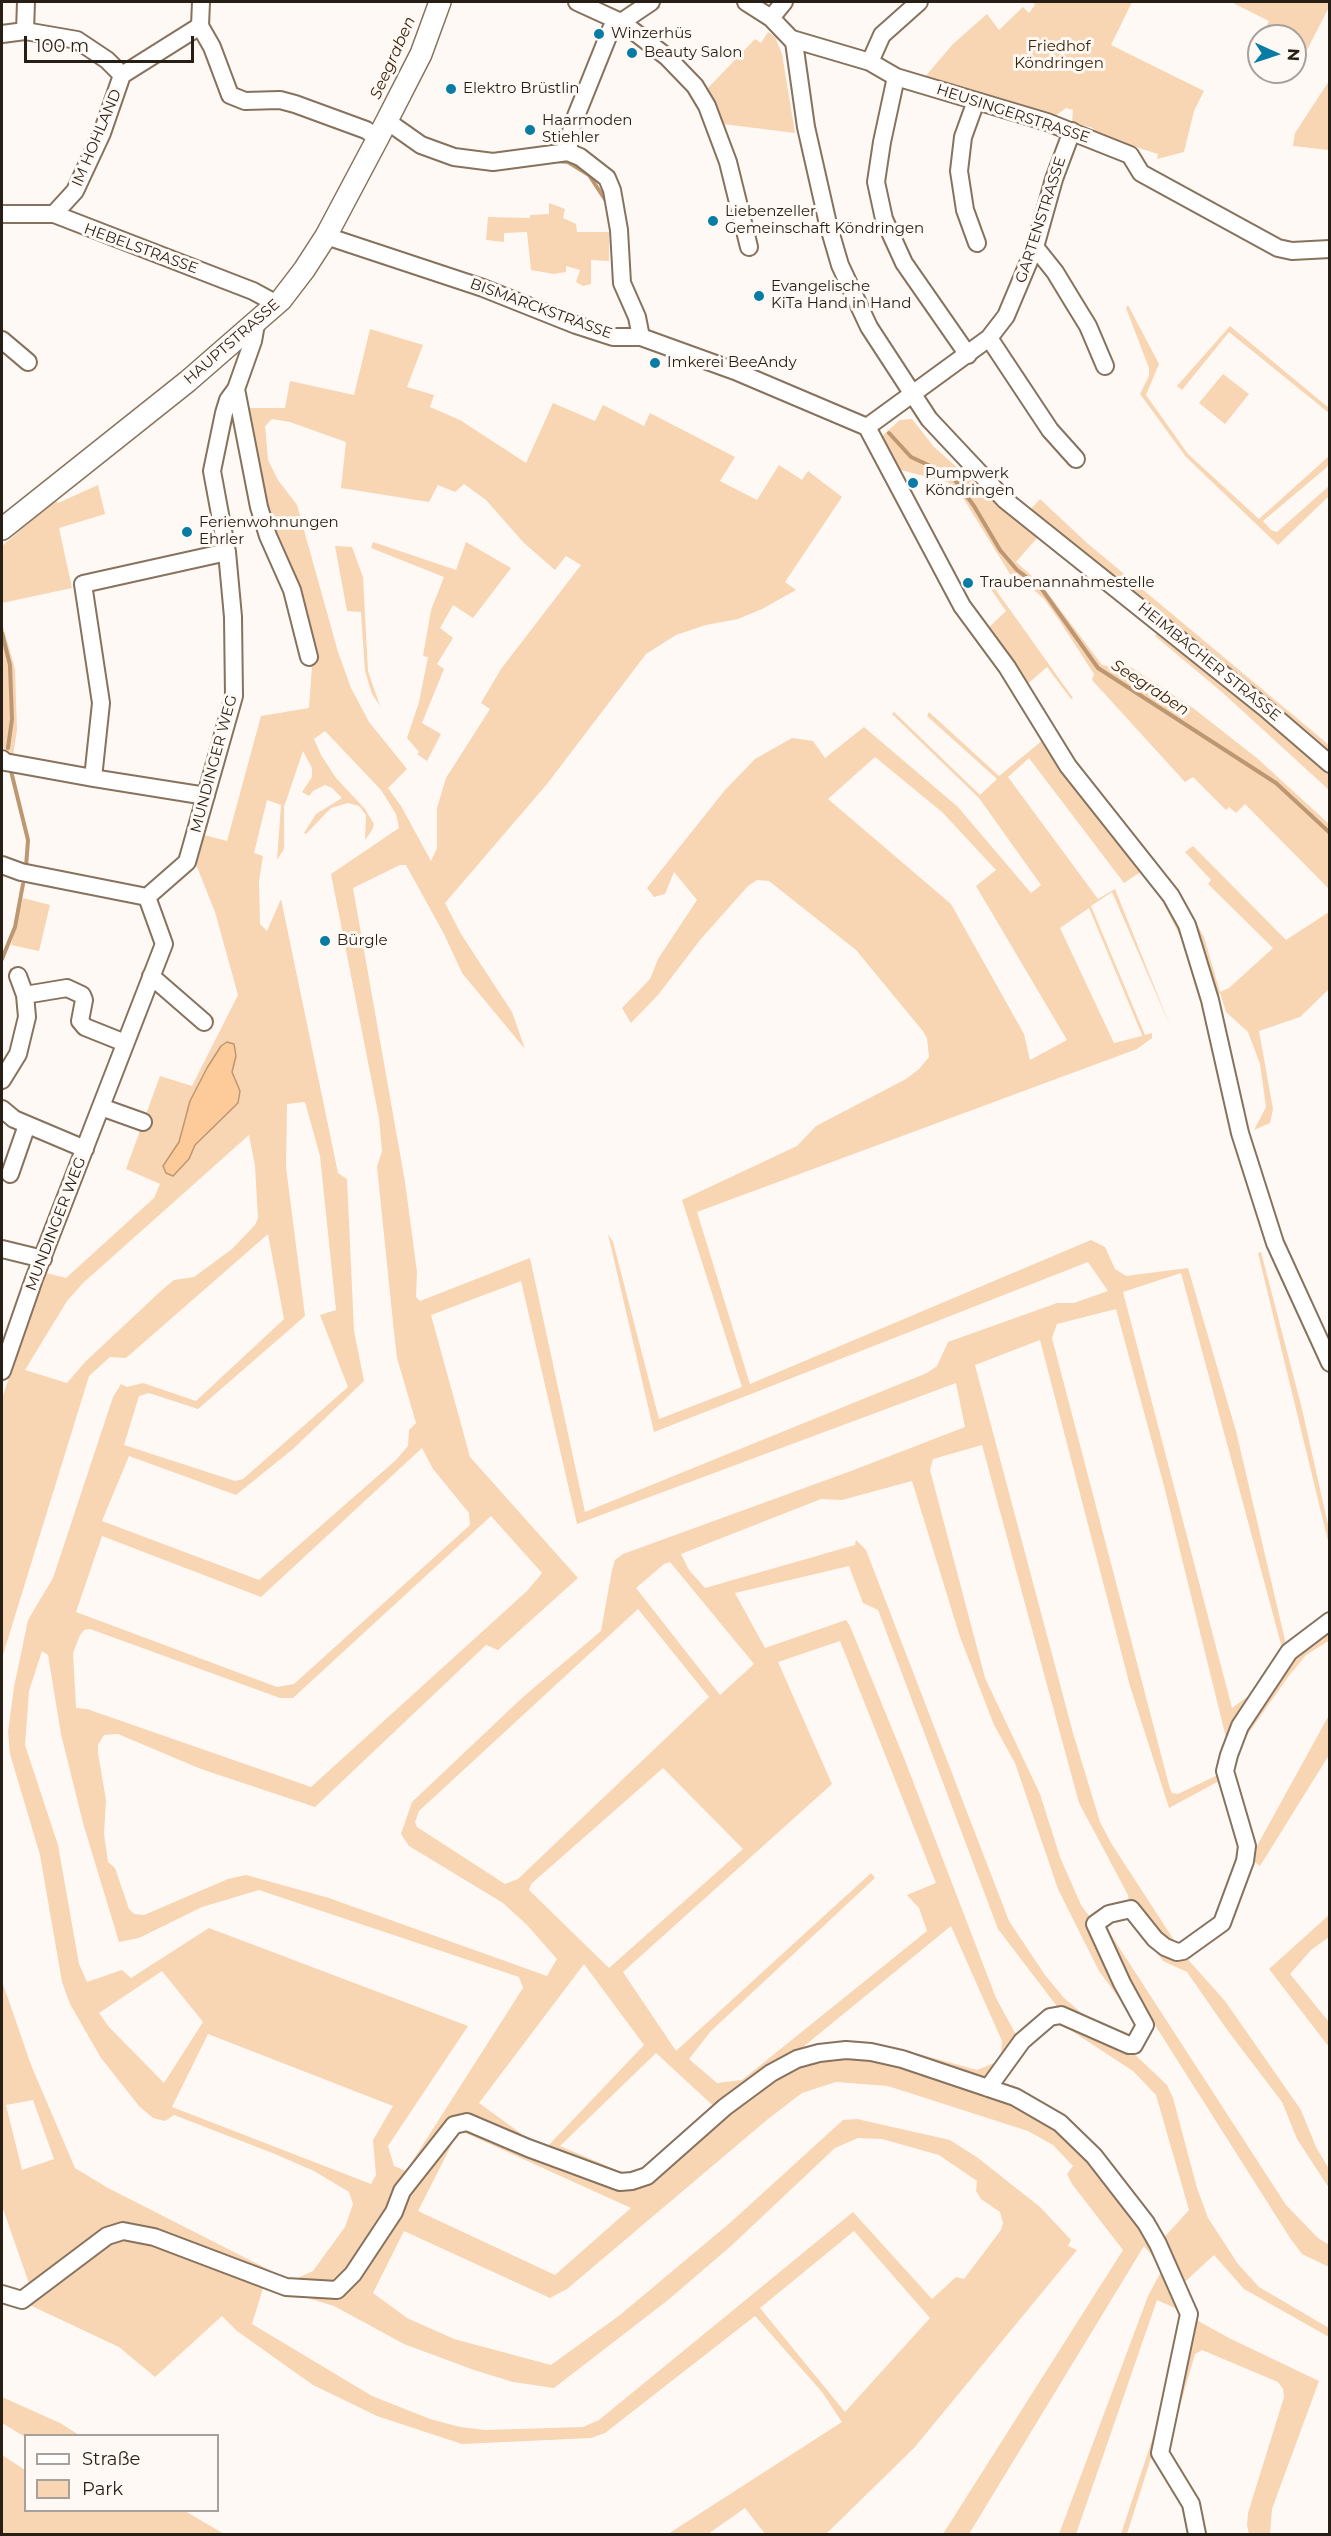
<!DOCTYPE html>
<meta charset="utf-8">
<style>
body{margin:0}
#map{position:relative;width:1331px;height:2536px;overflow:hidden;background:#fef9f4;font-family:Montserrat,sans-serif}
canvas{display:block}
.frame{position:absolute;inset:0;border:3px solid #271e15;pointer-events:none}
.legend{position:absolute;left:24px;top:2434px;width:195px;height:78px;box-sizing:border-box;background:#fef9f4;border:2px solid #a8a19b;margin:0;padding:8px 10px;list-style:none;font-size:18px;color:#271e15}
.legend li{display:flex;align-items:center;gap:12px;height:30px}
.legend b{width:30px;border:2px solid #a8a19b}
.north{position:absolute;left:1247px;top:24px;width:60px;height:60px;box-sizing:border-box;background:#fef9f4;border:2px solid #a8a19b;border-radius:50%;rotate:93deg;font-size:16px;font-weight:700;line-height:24px;text-align:center;color:#271e15}
.north::after{content:'';display:block;margin:auto;width:21px;height:27px;background:#087ca4;clip-path:polygon(50% 0,100% 100%,50% 72%,0 100%)}
.scale{position:absolute;left:24px;top:36px;width:170px;height:27px;box-sizing:border-box;border:3px solid #271e15;border-top:0;padding-left:8px;font-size:18px;line-height:21px;white-space:nowrap;color:#271e15;-webkit-text-stroke:4px #fef9f4;paint-order:stroke}
</style>
<div id="map">
<canvas width="1331" height="2536"></canvas>
<div class="frame"></div>
<ul class="legend">
<li><b style="height:8px;background:#fff"></b>Straße</li>
<li><b style="height:16px;background:#f8d5b3"></b>Park</li>
</ul>
<div class="north">N</div>
<div class="scale">100 m</div>
</div>
<script>
const ctx = document.querySelector('canvas').getContext('2d');
ctx.lineJoin = 'round';
function fill(path, color) {
  ctx.fillStyle = color;
  ctx.fill(path, 'evenodd');
}
function shape(rows) {
  const path = new Path2D();
  for (const r of rows) {
    path.moveTo(r[0], r[1]);
    for (let i = 2; i < r.length; i += 2) path.lineTo(r[i], r[i + 1]);
  }
  return path;
}
function trace(path, color, width, dash) {
  ctx.strokeStyle = color;
  ctx.lineWidth = width;
  ctx.lineCap = dash ? 'butt' : 'round';
  ctx.setLineDash(dash || []);
  ctx.stroke(path);
}
function drawText(font, color, halo, rows, align = 'center') {
  ctx.font = font + ' Montserrat,sans-serif';
  ctx.lineWidth = 6;
  ctx.setLineDash([]);
  ctx.textBaseline = 'middle';
  ctx.strokeStyle = halo;
  ctx.fillStyle = color;
  for (const [text, x, y, turn = 0] of rows) {
    ctx.save();
    ctx.translate(x, y);
    ctx.rotate((+turn || 0) * Math.PI / 180);
    ctx.textAlign = isNaN(turn) ? turn : align;
    if (halo) ctx.strokeText(text, 0, 0);
    ctx.fillText(text, 0, 0);
    ctx.restore();
  }
}
const green = shape([
 [1033,2,1132,2,1111,45,1204,91,1194,111,1184,152,1157,159,1158,154,1092,133,1093,128,1072,122,1073,110,1066,108,1054,117,924,78,953,44,987,14,999,30,1023,7,1029,13,1035,5],
 [1231,2,1329,2,1329,7,1305,54,1295,48,1295,36,1273,36,1264,31,1269,21],
 [768,32,775,37,782,54,795,133,723,124,708,88,755,39,761,43],
 [1329,81,1329,150,1293,146,1295,133],
 [549,203,565,209,563,218,576,224,577,232,609,232,609,261,591,260,591,284,583,286,576,282,580,270,566,266,566,272,554,274,531,270,527,232,504,233,504,242,486,240,488,217,530,218,530,215,549,214],
 [1128,305,1159,364,1146,395,1188,454,1259,519,1329,456,1329,464,1326,468,1263,521,1271,530,1277,532,1329,486,1329,496,1278,545,1186,457,1140,394,1149,376,1149,368,1126,308],
 [1230,326,1329,408,1329,413,1229,332,1182,390,1177,386],
 [370,329,423,345,407,387,434,395,430,407,460,420,526,463,553,403,595,421,603,405,644,426,650,413,735,457,720,481,757,500,779,465,802,480,808,471,842,497,785,582,796,590,762,609,738,619,706,625,676,635,646,654,547,784,445,903,461,934,512,1012,525,1049,462,973,444,934,406,865,400,865,353,888,405,1182,417,1272,416,1297,420,1301,530,1258,585,1512,927,1373,937,1366,948,1342,1057,1303,1074,1303,1108,1291,1088,1262,654,1432,608,1234,613,1242,659,1419,742,1387,682,1200,797,1146,816,1126,906,1079,919,1069,929,1057,927,1038,922,1030,856,950,769,881,757,880,748,886,700,940,658,995,631,1023,622,1008,650,979,658,959,697,900,674,872,665,894,654,897,647,888,725,790,755,759,792,738,813,741,825,758,864,727,958,807,1031,893,1041,885,979,798,892,714,894,712,980,795,997,779,927,716,929,712,999,776,1043,740,980,636,1006,611,990,588,993,586,1073,698,1071,699,1047,667,1024,687,1072,763,1180,894,1204,937,1220,992,1229,988,1273,948,1208,884,1211,880,1185,852,1193,846,1286,940,1329,912,1329,989,1300,1017,1259,1031,1273,1109,1270,1123,1254,1130,1266,1107,1260,1064,1248,1032,1226,1012,1220,993,1211,1000,1206,1019,1188,951,1161,899,1142,871,1124,883,1029,758,1008,777,1098,899,1115,889,1171,1028,1112,892,1091,906,1145,1035,1152,1033,1152,1038,1137,1049,697,1212,750,1384,1091,1240,1105,1247,1115,1269,1126,1276,1188,1268,1236,1431,1288,1653,1329,1624,1330,1640,1306,1655,1288,1677,1245,1738,1232,1774,1169,1808,1130,1686,1040,1340,975,1365,1073,1733,1100,1822,1111,1843,1183,1954,1225,2001,1301,2110,1316,2147,1329,2169,1329,2188,1297,2139,1282,2102,1228,2031,1187,1972,1163,1961,1131,1917,1128,1895,1079,1803,982,1445,933,1459,930,1470,985,1678,1040,1794,1060,1857,1081,1905,1095,1924,1102,1921,1286,2205,1318,2238,1329,2245,1329,2267,1302,2254,1290,2238,1155,2025,1145,2025,1135,2020,1099,1971,1058,1889,1015,1763,994,1725,960,1637,912,1481,842,1500,821,1499,681,1554,689,1570,705,1588,855,1545,856,1540,866,1550,1009,1921,1045,1975,1064,1998,1085,2016,1108,2029,1167,2085,1173,2098,1197,2188,1208,2218,1238,2264,1259,2287,1329,2328,1329,2337,1244,2289,1214,2255,1177,2289,1191,2317,1229,2338,1319,2381,1272,2509,1270,2534,1249,2534,1247,2525,1248,2513,1284,2397,1283,2389,1278,2382,1202,2350,1195,2354,1166,2454,1158,2453,1151,2458,1127,2534,1121,2534,1153,2437,1186,2313,1157,2300,1076,2534,1059,2534,1148,2296,1163,2268,1144,2246,969,2534,943,2534,1123,2250,1072,2184,1067,2174,1073,2166,1053,2145,1028,2131,888,2086,836,2082,802,2093,768,2119,567,2289,550,2298,404,2231,373,2293,407,2318,454,2339,551,2365,620,2315,731,2222,843,2120,857,2119,950,2140,978,2158,1040,2207,1071,2240,1068,2246,1077,2250,914,2448,826,2534,765,2534,745,2508,708,2534,668,2534,842,2422,822,2392,755,2316,605,2433,591,2438,462,2444,377,2416,313,2385,237,2331,222,2316,155,2377,119,2347,21,2301,32,2292,2,2206,2,1981,31,2065,75,2168,108,2188,291,2281,313,2271,345,2227,353,2204,349,2192,314,2171,275,2154,174,2115,165,2121,153,2118,139,2106,101,2058,70,2004,62,1982,40,1855,10,1754,8,1732,14,1687,28,1620,53,1578,113,1397,121,1384,127,1387,143,1383,196,1401,284,1319,268,1234,126,1358,110,1357,89,1376,2,1658,2,1398,46,1273,66,1278,154,1198,160,1184,126,1169,160,1076,192,1086,238,995,215,912,195,862,200,834,227,841,261,716,309,708,313,653,267,525,244,408,285,408,290,381,354,395],
 [272,419,290,422,346,442,341,488,429,502,438,485,455,492,464,484,486,500,524,543,555,570,566,556,581,565,501,669,481,703,490,709,446,778,437,808,437,848,431,861,401,806,388,788,407,769,369,722,351,688,338,652,297,505,278,480,268,460,265,426],
 [325,731,381,790,396,814,399,828,331,874,379,1118,382,1151,377,1167,394,1332,397,1358,416,1423,409,1430,408,1446,396,1460,259,1580,102,1521,129,1456,236,1495,293,1449,364,1381,354,1331,347,1179,338,1173,281,899,267,931,260,924,259,881,263,856,254,853,267,800,281,805,277,860,284,849,284,807,303,751,312,768,312,777,302,792,309,796,313,791,325,785,332,788,342,798,316,814,304,833,306,834,331,808,348,803,359,806,366,815,365,840,372,830,374,824,365,809,336,778,321,755,314,739],
 [875,757,942,812,996,870,976,886,1067,1040,1030,1060,1024,1034,951,904,828,799],
 [1089,908,1142,1035,1142,1036,1114,1043,1060,928],
 [227,1042,236,1056,232,1072,240,1091,237,1103,195,1145,189,1159,163,1166,179,1142,190,1101,207,1068,221,1046],
 [305,1102,320,1156,336,1310,320,1315,348,1387,243,1479,235,1481,124,1445,139,1396,149,1393,198,1409,305,1316,286,1167,287,1104],
 [249,1135,255,1166,257,1201,258,1218,255,1225,232,1249,194,1277,174,1280,163,1289,85,1362,67,1383,25,1370,67,1301,83,1283],
 [1181,1273,1285,1659,1258,1689,1232,1708,1123,1292],
 [521,1281,577,1524,956,1383,965,1427,851,1471,623,1554,615,1560,612,1570,601,1631,523,1697,412,1802,401,1834,409,1846,503,1903,527,1925,557,1959,547,1976,329,1898,246,1875,228,1879,144,1915,134,1914,129,1909,115,1868,108,1862,104,1834,106,1800,98,1753,98,1745,104,1735,118,1734,201,1769,315,1807,486,1645,498,1650,578,1578,470,1457,431,1315],
 [1116,1309,1164,1486,1230,1754,1226,1771,1178,1794,1172,1793,1170,1789,1052,1338,1057,1324],
 [422,1448,433,1469,469,1513,470,1525,294,1684,277,1687,76,1612,102,1536,261,1597],
 [491,1516,542,1573,527,1591,311,1787,87,1709,76,1708,73,1653,80,1635,84,1630,90,1629,280,1698,293,1698],
 [670,1562,754,1664,720,1695,636,1588,664,1564],
 [849,1566,863,1603,878,1610,998,1929,1059,2009,1055,2020,1133,2071,1156,2095,1189,2210,1158,2244,1059,2124,987,2089,1020,2042,996,1998,906,1763,850,1626,846,1620,765,1648,735,1593],
 [638,1609,709,1697,518,1879,505,1884,417,1827,415,1822,419,1811],
 [840,1641,936,1883,907,1895,919,1908,927,1931,742,2080,717,2083,689,2059,711,2031,875,1878,871,1873,676,2051,623,1972,832,1784,778,1662],
 [42,1651,48,1655,61,1734,83,1823,119,1942,139,1938,202,1907,259,1890,519,1977,523,1988,406,2171,394,2166,388,2146,468,2026,209,1928,131,1978,122,1970,87,1982,79,1964,58,1845,25,1745,29,1691],
 [663,1768,743,1849,609,1968,529,1890,531,1884],
 [951,1926,1002,2041,1001,2054,994,2063,977,2070,919,2054,906,2062,819,2054,792,2056],
 [584,1964,644,2045,546,2148,534,2143,479,2103],
 [162,1971,203,2022,164,2083,109,2027,99,2013],
 [208,2034,393,2106,373,2140,376,2175,371,2184,172,2107],
 [656,2053,722,2114,633,2177,560,2146],
 [33,2100,54,2159,22,2170,6,2105],
 [459,2130,631,2208,555,2275,418,2211],
 [858,2138,882,2139,939,2155,977,2181,976,2191,981,2199,1000,2212,1003,2223,1001,2230,964,2279,956,2277,932,2299,853,2212,599,2420,583,2427,486,2430,460,2427,430,2419,372,2396,252,2324,264,2285,334,2306,404,2344,474,2370,513,2382,554,2388,668,2300,731,2246,835,2148],
 [854,2231,930,2318,845,2412,760,2308],
 [1223,374,1249,394,1225,424,1199,403],
 [912,419,934,447,1037,538,1016,562,1041,584,1102,665,1118,668,1129,666,1193,708,1258,759,1329,824,1329,889,1245,804,1236,813,1229,807,1226,810,1193,777,1185,782,1092,680,1094,674,1059,620,1044,599,1024,581,1010,574,957,488,947,482,897,469,882,441,883,435,900,420],
 [98,485,105,514,59,528,72,588,2,603,2,546,55,500,58,503],
 [1040,499,1087,543,1329,745,1329,790,1223,693,1155,636,1167,622,1029,511],
 [373,542,456,570,466,542,511,568,473,618,453,605,440,628,453,638,437,664,444,669,422,723,441,734,427,761,417,754,419,752,407,738,419,702,428,657,423,656,431,610,444,577,371,548],
 [335,546,352,547,363,577,368,671,380,706,372,694,365,671,361,612,347,611],
 [2,623,15,669,17,730,13,755,2,747],
 [23,898,50,905,39,951,11,945],
 [1261,1252,1302,1409,1329,1529,1329,1545,1258,1253],
 [1329,1715,1329,1755,1260,1866,1251,1859,1252,1855],
 [1329,1915,1329,1937,1311,1950,1290,1974,1329,2022,1329,2047,1269,1969],
 [2,2397,60,2423,79,2435,25,2437,2,2423],
 [2,2455,25,2470,26,2510,185,2511,224,2534,2,2534]
]);
const water = shape([
 [227,1042,234,1044,236,1056,232,1072,240,1091,238,1103,195,1145,189,1159,173,1176,166,1173,163,1166,179,1142,190,1101,207,1068,221,1046,227,1042]
]);
const stream = shape([
 [556,161,568,162,589,175,606,201],
 [889,433,911,457,952,476,974,506,1000,550,1017,570,1041,588,1098,668,1276,783,1330,833],
 [2,633,10,665,12,719,8,748],
 [11,771,28,840,26,867],
 [2,959,15,927,23,884]
]);
const minor = shape([
 [201,2,200,26,212,47,230,95,245,101,280,100,295,104,366,130,378,138],
 [577,2,623,23,667,57,695,86,707,106,728,162,749,247],
 [746,2,771,18,794,42,806,127,828,224,840,265,869,327,929,419,1005,500,1265,708,1330,764],
 [771,18,784,2],
 [25,31,26,2],
 [2,34,25,31,77,40,107,60,122,75],
 [792,39,870,62,896,77,1047,122,1130,155,1141,173,1278,248,1292,251,1330,249],
 [870,62,882,35,919,2],
 [896,77,882,142,876,182,884,219,904,263,968,355],
 [976,101,963,137,959,171,965,210,977,243],
 [387,121,421,145,454,157,493,162,568,152,580,157,607,178,612,190,619,230,622,283,637,317,641,337],
 [568,152,572,126,611,29,651,2],
 [2,214,54,214,253,291,277,304],
 [54,214,75,191,102,133,122,75,200,26],
 [326,236,483,288,576,325,613,337,641,337,735,371,867,427,962,606,1007,667,1068,766,1171,896,1187,925,1210,1000,1240,1133,1275,1243,1330,1363],
 [1035,247,1055,272,1072,300,1088,326,1105,366],
 [256,324,253,341,236,389,259,507,268,536,292,590,309,657],
 [989,338,1050,430,1076,459],
 [2,340,28,362],
 [867,427,989,338,1006,316,1035,247,1054,179,1072,131],
 [2,759,5,762,93,778,206,796],
 [93,778,101,703,83,584,227,552],
 [2,865,21,872,147,897],
 [151,976,204,1022],
 [25,995,67,988,82,995,84,1000,80,1021,85,1027,125,1043],
 [2,1080,18,1054,27,1017,25,995,18,976],
 [101,1107,143,1122],
 [2,1109,14,1119,85,1149],
 [10,1174,27,1125],
 [2,1249,43,1259],
 [2,1371,34,1279,164,944,147,897,187,862,234,696,233,617,227,552,212,471,224,413,228,400,236,389],
 [988,2088,1022,2041,1050,2017,1061,2015,1129,2045,1134,2045,1145,2025,1122,1983,1095,1924,1109,1914,1131,1909,1155,1939,1165,1947,1177,1952,1183,1951,1222,1923,1245,1861,1247,1846,1225,1771,1229,1755,1240,1726,1289,1652,1330,1621],
 [2,2294,22,2300,107,2236,123,2231,154,2237,286,2287,337,2290,353,2274,394,2212,402,2191,454,2125,467,2122,528,2148,620,2182,632,2181,647,2176,725,2107,771,2073,797,2059,819,2053,846,2050,871,2052,902,2059,1015,2097,1060,2123,1094,2156,1146,2223,1158,2244,1189,2314,1160,2453,1191,2504,1197,2534]
]);
const major = shape([
 [2,529,188,381,281,300,304,270,326,236,378,138,421,54,440,2]
]);
const markers = [
 [599,34,6,"#087ca4"],
 [632,53,6,"#087ca4"],
 [451,89,6,"#087ca4"],
 [530,130,6,"#087ca4"],
 [713,221,6,"#087ca4"],
 [759,296,6,"#087ca4"],
 [655,363,6,"#087ca4"],
 [913,483,6,"#087ca4"],
 [187,532,6,"#087ca4"],
 [968,583,6,"#087ca4"],
 [325,941,6,"#087ca4"]
];
const poiNames = [
 ["Winzerhüs",611,34],
 ["Beauty Salon",644,53],
 ["Elektro Brüstlin",463,89],
 ["Haarmoden",542,121],
 ["Stiehler",542,138],
 ["Liebenzeller",725,212],
 ["Gemeinschaft Köndringen",725,229],
 ["Evangelische",771,287],
 ["KiTa Hand in Hand",771,304],
 ["Imkerei BeeAndy",667,363],
 ["Pumpwerk",925,474],
 ["Köndringen",925,491],
 ["Ferienwohnungen",199,523],
 ["Ehrler",199,540],
 ["Traubenannahmestelle",980,583],
 ["Bürgle",337,941]
];
const parkNames = [
 ["Friedhof",1059,47],
 ["Köndringen",1059,64]
];
const streetNames = [
 ["HEUSINGERSTRASSE",1013,114,18],
 ["IM HOHLAND",97,138,-67],
 ["GARTENSTRASSE",1041,220,-72],
 ["HEBELSTRASSE",141,249,20],
 ["BISMARCKSTRASSE",541,309,20],
 ["HAUPTSTRASSE",232,342,-41],
 ["HEIMBACHER STRASSE",1209,662,39],
 ["MUNDINGER WEG",214,764,-75],
 ["MUNDINGER WEG",56,1224,-69]
];
const waterNames = [
 ["Seegraben",393,58,-66],
 ["Seegraben",1150,688,33]
];
fill(green, '#f8d5b3');
fill(water, '#fccb99');
trace(water, '#bc9771', 1.5);
trace(stream, '#bc9771', 4);
trace(minor, '#87725d', 20);
trace(major, '#87725d', 24);
trace(minor, '#fff', 16);
trace(major, '#fff', 21);
for (const [x, y, r, color] of markers) {
  const dot = new Path2D();
  dot.arc(x, y, r, 0, 2 * Math.PI);
  ctx.fillStyle = color;
  ctx.fill(dot);
  trace(dot, '#fef9f4', 2);
}
drawText('15px', '#271e15', '#fef9f4', poiNames, 'left');
drawText('15px', '#3d2509', '#fef9f4', parkNames);
drawText('15px', '#271e15', '#fef9f4', streetNames);
drawText('italic 16px', '#3e2509', '#fef9f4', waterNames);
</script>
